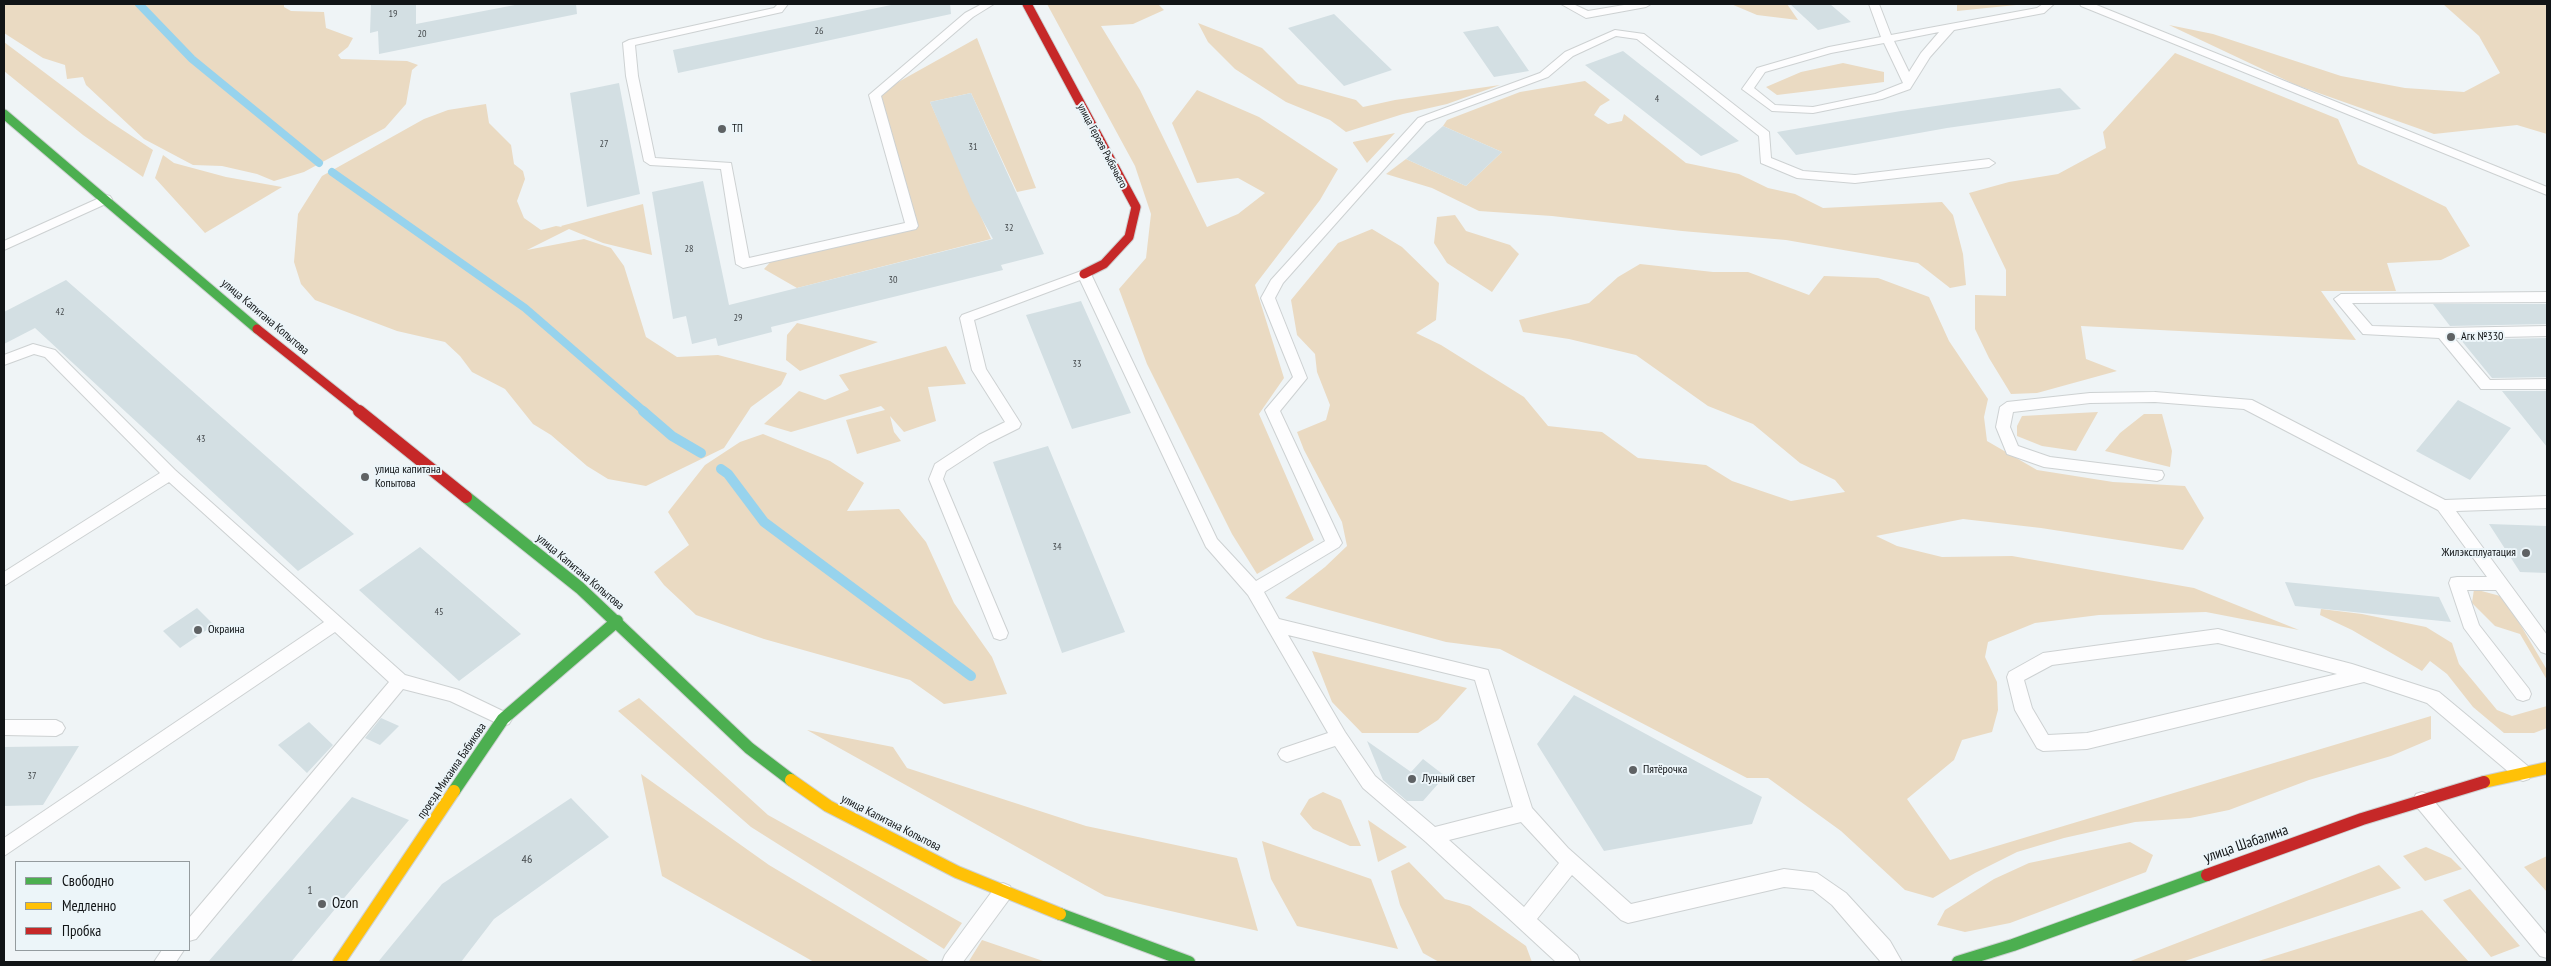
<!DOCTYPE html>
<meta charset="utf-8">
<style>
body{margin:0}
#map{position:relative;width:2551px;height:966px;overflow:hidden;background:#eff4f6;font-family:"PT Sans Narrow",sans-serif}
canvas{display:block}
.frame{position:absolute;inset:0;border:5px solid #111416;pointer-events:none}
.legend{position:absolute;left:15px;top:861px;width:175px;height:90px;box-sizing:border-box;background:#ecf5f9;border:1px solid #949b9e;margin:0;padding:6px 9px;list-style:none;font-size:15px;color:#111416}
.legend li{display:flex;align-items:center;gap:10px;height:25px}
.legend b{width:25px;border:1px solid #949b9e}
</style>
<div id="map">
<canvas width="2551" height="966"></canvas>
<div class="frame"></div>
<ul class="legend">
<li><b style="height:6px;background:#4caf50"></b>Свободно</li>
<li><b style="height:6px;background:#ffc107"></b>Медленно</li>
<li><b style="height:6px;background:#c62828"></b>Пробка</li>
</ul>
</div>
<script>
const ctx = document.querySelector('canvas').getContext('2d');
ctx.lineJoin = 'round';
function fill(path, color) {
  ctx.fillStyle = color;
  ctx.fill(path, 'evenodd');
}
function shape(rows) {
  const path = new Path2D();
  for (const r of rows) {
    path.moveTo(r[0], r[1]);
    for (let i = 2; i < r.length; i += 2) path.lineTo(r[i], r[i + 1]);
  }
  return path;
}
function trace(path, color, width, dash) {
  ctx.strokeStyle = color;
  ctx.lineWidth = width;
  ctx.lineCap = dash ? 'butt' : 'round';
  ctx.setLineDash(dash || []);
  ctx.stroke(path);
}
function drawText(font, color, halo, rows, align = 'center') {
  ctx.font = font + ' "PT Sans Narrow",sans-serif';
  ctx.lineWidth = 4;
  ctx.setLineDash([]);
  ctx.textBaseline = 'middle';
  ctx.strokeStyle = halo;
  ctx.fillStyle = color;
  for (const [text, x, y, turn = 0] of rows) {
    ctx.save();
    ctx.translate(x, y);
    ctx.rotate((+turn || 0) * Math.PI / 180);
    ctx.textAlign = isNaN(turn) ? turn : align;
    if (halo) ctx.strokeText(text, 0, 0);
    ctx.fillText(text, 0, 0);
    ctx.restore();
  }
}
const green = shape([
 [4,4,284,4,284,7,291,11,324,12,326,28,353,38,348,47,338,55,341,59,407,61,418,65,412,70,406,104,385,128,304,172,274,181,257,174,222,166,193,165,144,139,86,85,83,77,67,79,65,65,43,58,4,33],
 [1047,4,1158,4,1164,10,1133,24,1101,26,1140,90,1207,227,1238,214,1265,193,1238,178,1197,183,1172,123,1197,90,1259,117,1338,169,1320,200,1255,285,1284,378,1259,414,1314,540,1257,574,1232,534,1147,364,1119,289,1146,258,1151,214,1135,166],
 [1731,4,1787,4,1798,20,1757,15],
 [1957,4,2026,4,1957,11],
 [2443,4,2547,4,2547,134,2517,125,2434,134,2296,85,2169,25,2213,34,2341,76,2405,88,2464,92,2500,73,2479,36],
 [1198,23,1262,48,1298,84,1356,100,1363,107,1395,100,1500,85,1447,104,1403,114,1346,132,1330,120,1286,102,1235,69,1208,42],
 [977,38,1036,188,1017,192,971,93,930,102,991,239,797,288,764,269,775,257,912,226,875,95],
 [4,42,109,121,153,150,143,177,83,135,4,71],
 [2175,53,2338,119,2358,164,2446,207,2470,246,2441,260,2387,263,2396,291,2321,291,2356,340,2081,326,2086,359,2117,371,2037,393,2011,394,1989,358,1975,329,1975,295,2006,296,2006,270,1969,193,2009,182,2058,174,2106,148,2103,132],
 [1843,63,1884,72,1884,82,1777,95,1766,87,1801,72],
 [1585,81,1610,100,1600,106,1594,115,1608,124,1622,121,1624,114,1686,163,1739,174,1768,188,1795,194,1823,208,1942,202,1953,215,1963,254,1966,285,1950,288,1918,263,1786,240,1682,231,1552,216,1479,211,1432,188,1386,174,1406,159,1466,186,1502,152,1443,126,1447,120,1520,92],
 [486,104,489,123,511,145,514,164,523,171,525,179,517,201,524,218,541,230,556,226,562,227,561,226,643,204,652,255,603,243,569,229,527,250,584,239,611,248,624,266,646,337,677,357,718,355,787,373,781,385,751,407,724,448,646,486,608,479,587,466,551,435,533,424,505,389,472,372,460,356,445,342,397,331,315,300,301,284,294,262,298,214,322,176,424,119,448,110],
 [1395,133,1367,163,1353,143,1353,142],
 [163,155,174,163,226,177,282,187,205,233,155,178],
 [1455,215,1466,231,1510,245,1519,254,1492,292,1447,263,1434,243,1437,217],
 [1372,229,1402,247,1439,283,1436,320,1416,333,1441,345,1524,397,1548,426,1602,432,1638,458,1706,465,1732,481,1791,501,1845,492,1835,480,1800,463,1753,424,1708,406,1636,355,1569,339,1523,332,1519,320,1589,303,1618,277,1640,264,1713,272,1748,272,1809,295,1824,276,1878,278,1929,297,1949,341,1988,399,1984,417,1987,441,2037,470,2113,482,2185,486,2204,518,2183,550,2041,528,1963,519,1876,536,1897,546,1942,557,2012,556,2194,588,2299,630,2206,612,2099,615,2035,623,1988,642,1985,657,1997,682,1998,710,1992,732,1962,740,1954,760,1907,799,1950,860,2431,716,2431,739,2391,756,2309,780,2229,810,2190,818,2135,822,2064,838,2017,852,1975,873,1933,898,1905,890,1841,831,1768,778,1747,778,1500,649,1446,642,1285,598,1325,567,1347,546,1342,522,1304,450,1297,432,1326,420,1330,405,1317,372,1315,354,1297,335,1291,300,1338,243],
 [797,323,878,342,800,371,786,360,787,335],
 [946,346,966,384,928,387,936,421,904,432,890,416,894,432,901,441,857,454,846,420,885,410,881,406,791,432,764,424,799,391,825,400,849,390,839,375],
 [2098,412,2076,451,2042,446,2017,436,2017,426,2022,416],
 [2144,414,2162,414,2172,451,2170,467,2105,451,2120,433],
 [763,434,830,461,864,483,847,511,899,509,926,542,954,603,992,657,1007,694,944,704,910,680,764,639,696,615,664,585,654,572,689,545,668,512,705,465,740,442],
 [2474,589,2504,597,2547,670,2547,680,2520,634,2495,626,2472,603],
 [2321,609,2362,614,2426,627,2452,643,2459,664,2497,710,2512,716,2547,706,2547,728,2534,733,2504,733,2473,707,2447,674,2430,661,2422,671,2352,630,2320,615],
 [1312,651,1467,688,1438,720,1418,733,1362,733,1332,702],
 [639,698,768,815,962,923,944,949,751,827,618,711],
 [807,730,893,747,907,768,1086,826,1237,858,1258,931,1105,896],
 [641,774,769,865,931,962,814,962,662,876],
 [1323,792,1341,800,1361,846,1350,846,1313,829,1300,814,1309,799],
 [1368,820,1407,847,1378,862],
 [1262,841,1371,879,1398,949,1297,926,1271,879],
 [2130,842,2153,855,2146,872,2010,923,1965,932,1937,925,1945,910,1994,879,2029,863],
 [2426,847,2451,858,2462,869,2425,881,2403,856],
 [2547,856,2547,892,2524,867],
 [1409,862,1445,899,1470,906,1526,946,1532,962,1439,962,1423,953,1400,905,1391,871],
 [2379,865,2401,888,2182,962,2128,962],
 [2470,889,2520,946,2491,957,2443,900],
 [2422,910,2469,962,2255,962,2278,955],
 [982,940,1046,962,969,961]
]);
const streamFar1 = shape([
 [139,4,192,59,319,163],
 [332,172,525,308,645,412]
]);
const stream = shape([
 [643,411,672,436,701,453],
 [721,469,728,474,764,522,971,676]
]);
const building = shape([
 [371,4,416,4,416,24,520,4,576,4,577,14,379,54,378,31,370,33],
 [896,4,950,4,951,14,678,73,673,50],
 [1790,4,1830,4,1851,22,1818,30],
 [1334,14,1392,70,1344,86,1288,28],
 [1498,26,1529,71,1494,77,1463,32],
 [1623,51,1642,66,1739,141,1701,156,1585,65],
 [619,83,640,194,587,207,570,93],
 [2060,88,2081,109,1947,128,1796,155,1777,132,1901,111],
 [971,93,1044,254,1001,265,1003,270,771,327,772,332,718,346,716,338,692,344,686,316,673,319,652,192,703,181,729,305,993,239,972,201,930,102],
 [1443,126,1502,152,1466,186,1406,159],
 [66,280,112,320,354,534,298,571,35,328,4,344,4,312],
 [1081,301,1131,413,1072,429,1026,315],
 [2433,304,2547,304,2547,324,2450,326],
 [2547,338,2547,377,2492,378,2461,340],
 [2502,391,2547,391,2547,447],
 [2458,400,2511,428,2470,480,2416,451],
 [1048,446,1125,632,1062,653,993,462],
 [2489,524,2547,526,2547,573,2520,572],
 [420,547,521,634,459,681,359,590],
 [2285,582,2439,597,2451,622,2295,606],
 [197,608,214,625,180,648,163,631],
 [1574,695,1762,797,1752,824,1604,851,1537,744],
 [381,718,399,726,380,745,365,738],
 [309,722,333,745,307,773,278,745],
 [1367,741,1411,772,1423,759,1445,776,1423,801,1407,801,1383,780],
 [79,746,43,805,4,806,4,747],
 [352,797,409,820,291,962,208,962],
 [571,798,609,837,494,919,461,962,378,962,442,884]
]);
const lane = shape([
 [778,4,788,4,782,12,635,45,638,76,655,158,731,163,749,258,905,223,869,95,965,13,982,4,994,4,973,17,881,96,918,226,916,229,743,268,736,264,721,169,650,165,644,161,626,76,623,43,629,40,774,8,778,4],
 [1561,4,1573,4,1588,11,1630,4,1651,4,1646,7,1586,18,1561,4],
 [1869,4,1879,4,1891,35,2037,8,2043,4,2054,4,2044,13,1954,30,1930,57,1910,89,1882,99,1813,113,1772,111,1742,89,1757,68,1829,47,1881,37,1869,4],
 [1939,32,1921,53,1909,72,1894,41,1939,32],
 [1884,43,1903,83,1875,94,1813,107,1775,105,1754,88,1765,72,1831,53,1884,43],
 [2080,4,2094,4,2547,187,2547,195,2081,6,2080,4],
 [1615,30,1644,34,1769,132,1771,158,1803,171,1855,175,1989,159,1995,163,1989,167,1855,183,1797,178,1761,163,1759,136,1637,39,1616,36,1573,56,1548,77,1426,122,1283,283,1275,298,1307,378,1280,411,1342,543,1339,547,1264,592,1279,619,1488,670,1532,808,1568,848,1631,904,1784,869,1817,873,1846,893,1890,941,1902,962,1881,962,1832,905,1813,890,1784,887,1628,923,1621,920,1572,875,1537,919,1577,955,1580,962,1556,962,1426,842,1363,788,1335,746,1287,762,1281,759,1278,754,1281,749,1328,733,1248,595,1206,547,1080,280,974,320,986,369,1021,424,1019,428,989,443,946,471,943,479,1008,633,1006,638,1000,640,994,638,992,633,929,479,935,464,979,435,1005,422,972,370,960,318,962,315,1084,270,1091,274,1217,539,1256,581,1325,541,1265,410,1293,377,1261,298,1271,280,1418,118,1540,73,1565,52,1615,30],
 [1288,635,1475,680,1513,807,1435,827,1375,776,1345,732,1288,635],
 [1521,822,1559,863,1524,907,1449,840,1521,822],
 [106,195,110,196,112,199,110,202,4,250,4,241,106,195],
 [2547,292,2547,302,2352,303,2372,326,2443,328,2547,326,2547,336,2454,338,2490,380,2547,379,2547,389,2481,389,2439,338,2363,334,2334,299,2341,294,2547,292],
 [33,344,55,350,175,470,405,675,459,690,509,714,512,719,509,724,503,726,450,701,403,689,196,939,189,941,189,918,389,682,335,632,4,856,4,838,324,622,169,482,4,586,4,572,160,473,45,357,34,354,4,365,4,355,33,344],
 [2155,392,2252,400,2445,500,2547,496,2547,508,2456,511,2547,635,2547,654,2541,652,2496,590,2467,590,2479,625,2529,689,2531,694,2529,699,2523,701,2517,699,2464,628,2449,583,2451,578,2457,577,2487,577,2438,510,2244,409,2155,402,2090,403,2013,412,2010,427,2018,446,2050,457,2162,471,2164,475,2162,479,2157,481,2044,467,2007,454,1996,427,2000,407,2007,402,2090,393,2155,392],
 [2218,629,2352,664,2439,692,2529,767,2532,773,2529,779,2523,781,2517,779,2427,703,2364,682,2087,749,2043,751,2037,748,2015,710,2007,677,2009,672,2043,653,2218,629],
 [2218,643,2337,674,2087,733,2048,735,2032,708,2024,680,2052,665,2218,643],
 [56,720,62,723,65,728,62,733,56,736,4,735,4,720,56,720],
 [2422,792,2428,794,2547,935,2547,958,2540,956,2416,806,2413,800,2416,794,2422,792],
 [1003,883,1010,886,1012,892,1010,898,963,962,942,962,945,955,996,886,1003,883],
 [162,950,184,950,176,962,154,962,162,950]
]);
const fastFar1 = shape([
 [4,114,257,329]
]);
const fast = shape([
 [466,497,580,588,749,748,791,780],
 [454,791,503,719,617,621],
 [1060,914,1189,962],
 [1958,962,2013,945,2207,875]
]);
const slow = shape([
 [791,780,828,806,957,872,1060,914],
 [2484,782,2547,768],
 [339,962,454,791]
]);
const jamFar1 = shape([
 [1027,4,1136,207,1129,237,1104,264,1084,274],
 [257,329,361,412]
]);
const jam = shape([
 [359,411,466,497],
 [2207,875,2362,819,2484,782]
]);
const markers = [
 [722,129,5,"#5f6264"],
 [2451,337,5,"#5f6264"],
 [365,477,5,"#5f6264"],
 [2526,553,5,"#5f6264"],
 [198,630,5,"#5f6264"],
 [1633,770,5,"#5f6264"],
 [1412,779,5,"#5f6264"],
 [322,904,5,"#5f6264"]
];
const numberNames = [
 ["19",393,14],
 ["26",819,31],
 ["20",422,34],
 ["4",1657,99],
 ["27",604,144],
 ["31",973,147],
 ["32",1009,228],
 ["28",689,249],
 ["30",893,280],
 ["42",60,312],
 ["29",738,318],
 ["33",1077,364],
 ["43",201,439],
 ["34",1057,547],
 ["45",439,612],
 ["37",32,776]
];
const farPoinames = [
 ["ТП",732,129]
];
const farStreetnames = [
 ["улица Героев Рыбачьего",1102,146,62]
];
const streetNames = [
 ["улица Капитана Копытова",265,317,40],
 ["улица Капитана Копытова",580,572,40],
 ["проезд Михаила Бабикова",452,771,-56],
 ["улица Капитана Копытова",891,823,27]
];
const poiNames = [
 ["Агк №330",2461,337],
 ["улица капитана",375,470],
 ["Копытова",375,484],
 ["Жилэксплуатация",2516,553,"right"],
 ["Окраина",208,630],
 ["Пятёрочка",1643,770],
 ["Лунный свет",1422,779]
];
const nearNumbernames = [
 ["46",527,860],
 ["1",310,891]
];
const nearStreetnames = [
 ["улица Шабалина",2246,844,-19]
];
const nearPoinames = [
 ["Ozon",332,904]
];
fill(green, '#eadac2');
trace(streamFar1, '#97d3ed', 8);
trace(stream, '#97d3ed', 10);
fill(building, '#d3dfe3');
trace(lane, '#cdd1d2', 2);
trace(fastFar1, '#cdd1d2', 11);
trace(fast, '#cdd1d2', 14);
trace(slow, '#cdd1d2', 14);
trace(jamFar1, '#cdd1d2', 11);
trace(jam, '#cdd1d2', 14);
fill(lane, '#fdfdfe');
trace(fastFar1, '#4caf50', 9);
trace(fast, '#4caf50', 12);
trace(slow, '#ffc107', 12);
trace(jamFar1, '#c62828', 9);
trace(jam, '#c62828', 12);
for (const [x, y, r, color] of markers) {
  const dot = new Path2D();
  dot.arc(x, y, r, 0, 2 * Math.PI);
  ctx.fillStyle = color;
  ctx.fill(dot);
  trace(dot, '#ecf5f9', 2);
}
drawText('10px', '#44494c', null, numberNames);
drawText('11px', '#111416', '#ecf5f9', farPoinames, 'left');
drawText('11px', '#111416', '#ecf5f9', farStreetnames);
drawText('12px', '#111416', '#ecf5f9', streetNames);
drawText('12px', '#111416', '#ecf5f9', poiNames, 'left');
drawText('12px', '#44494c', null, nearNumbernames);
drawText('15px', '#111416', '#ecf5f9', nearStreetnames);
drawText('15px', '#111416', '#ecf5f9', nearPoinames, 'left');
</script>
